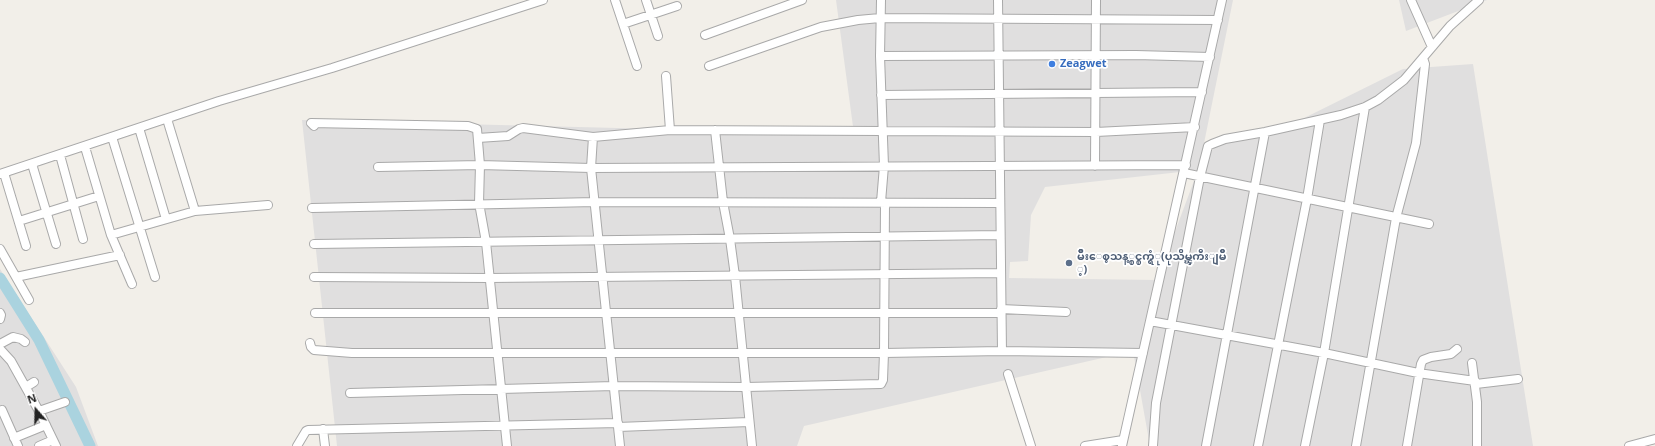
<!DOCTYPE html>
<meta charset="utf-8">
<style>
body{margin:0}
#map{position:relative;width:1655px;height:446px;overflow:hidden;background:#f2efe9;font-family:"Open Sans",sans-serif}
canvas{display:block}
.north{position:absolute;left:16px;top:390px;width:40px;height:40px;-webkit-text-stroke:3px #fff;paint-order:stroke;rotate:340deg;font-size:11px;font-weight:700;line-height:16px;text-align:center;color:#222}
.north::after{content:'';display:block;margin:auto;width:14px;height:18px;background:#222;clip-path:polygon(50% 0,100% 100%,50% 72%,0 100%)}
</style>
<div id="map">
<canvas width="1655" height="446"></canvas>
<div class="north">N</div>
</div>
<script>
const ctx = document.querySelector('canvas').getContext('2d');
ctx.lineJoin = 'round';
function fill(path, color) {
  ctx.fillStyle = color;
  ctx.fill(path, 'evenodd');
}
function shape(rows) {
  const path = new Path2D();
  for (const r of rows) {
    path.moveTo(r[0], r[1]);
    for (let i = 2; i < r.length; i += 2) path.lineTo(r[i], r[i + 1]);
  }
  return path;
}
function trace(path, color, width, dash) {
  ctx.strokeStyle = color;
  ctx.lineWidth = width;
  ctx.lineCap = dash ? 'butt' : 'round';
  ctx.setLineDash(dash || []);
  ctx.stroke(path);
}
function drawText(font, color, halo, rows, align = 'center') {
  ctx.font = font + ' "Open Sans","Noto Sans Myanmar",sans-serif';
  ctx.lineWidth = 3.5;
  ctx.setLineDash([]);
  ctx.textBaseline = 'middle';
  ctx.strokeStyle = halo;
  ctx.fillStyle = color;
  for (const [text, x, y, turn = 0] of rows) {
    ctx.save();
    ctx.translate(x, y);
    ctx.rotate((+turn || 0) * Math.PI / 180);
    ctx.textAlign = isNaN(turn) ? turn : align;
    if (halo) ctx.strokeText(text, 0, 0);
    ctx.fillText(text, 0, 0);
    ctx.restore();
  }
}
const residential = shape([
 [836,0,1233,0,1199,168,1221,139,1280,130,1403,69,1473,64,1533,446,1150,446,1133,351,804,426,797,446,337,446,302,120,854,134],
 [1198,170,1157,280,1009,278,1010,262,1028,261,1031,215,1045,187],
 [1399,0,1487,0,1406,31],
 [0,269,76,387,98,446,0,446]
]);
const river = shape([
 [0,278,39,340,90,446]
]);
const minor = shape([
 [615,0,637,66],
 [646,0,658,36],
 [998,0,1002,351],
 [1411,0,1432,47],
 [623,24,677,6],
 [705,35,802,0],
 [880,56,1136,55,1210,57],
 [709,66,821,27,858,20,880,18,1218,20],
 [666,76,670,130],
 [881,95,1202,92],
 [167,119,195,211],
 [314,126,311,123,468,126,477,129,480,165,479,203,486,242,507,446],
 [139,128,166,219],
 [715,130,723,202,730,239,735,276,752,446],
 [112,137,155,277],
 [593,137,591,168,620,446],
 [478,138,508,136,519,129,523,128,593,137,670,130,1096,132,1195,127],
 [85,147,111,235,132,284],
 [60,155,83,239],
 [32,164,56,244],
 [1095,166,1096,0],
 [378,167,480,165,591,168,1186,165],
 [4,173,26,246],
 [1184,173,1429,224],
 [0,174,219,101,332,68,543,0],
 [312,208,595,202,1000,203],
 [19,221,99,196],
 [111,235,195,211,268,205],
 [314,244,1000,235],
 [0,249,29,300],
 [16,277,120,255],
 [314,277,489,278,1001,273],
 [1001,309,1066,312],
 [0,313,1,315,0,319],
 [315,313,1001,313],
 [1150,321,1324,353,1418,373,1475,381],
 [310,343,311,347,314,350,352,353,884,353,1002,351,1143,353],
 [0,344,13,337,21,339,25,342],
 [0,349,11,361,40,413,56,446],
 [1472,363,1477,402,1477,446],
 [1008,374,1031,446],
 [1476,384,1518,379],
 [26,387,34,382],
 [350,393,614,386,746,387,881,384,883,380,884,353,885,204,881,202,884,166,880,56,881,0],
 [2,410,18,446],
 [39,411,65,402],
 [618,427,749,422],
 [323,429,325,446],
 [14,438,46,425],
 [39,446,53,440],
 [297,446,306,431,308,430,618,423],
 [1085,446,1123,440],
 [1122,446,1222,0],
 [1153,446,1156,403,1200,177,1208,146,1212,144,1225,139,1265,132,1341,115,1365,107,1378,100,1404,80,1450,26,1479,0],
 [1206,446,1265,132],
 [1258,446,1307,199,1320,120],
 [1305,446,1324,353,1365,107],
 [1356,446,1396,218,1416,143,1425,64,1423,58],
 [1407,446,1421,364,1423,360,1431,357,1451,354,1457,349],
 [1629,446,1655,439]
]);
const markers = [
 [1052,64,4,"#3f7fe0"],
 [1069,263,4,"#5c6f8a"]
];
const shopNames = [
 ["Zeagwet",1060,64]
];
const serviceNames = [
 ["မ်ိဳးေစ့သန့္စင္စက္ရံု(ပုသိမ္ၾကီးျမိဳ",1077,257],
 ["့)",1077,270]
];
fill(residential, '#e0dfdf');
trace(river, '#aad3df', 11);
trace(minor, '#a9a9a9', 10);
trace(minor, '#fff', 8);
for (const [x, y, r, color] of markers) {
  const dot = new Path2D();
  dot.arc(x, y, r, 0, 2 * Math.PI);
  ctx.fillStyle = color;
  ctx.fill(dot);
  trace(dot, '#fff', 1.5);
}
drawText('bold 11px', '#366cbe', '#fff', shopNames, 'left');
drawText('bold 11px', '#4e5e75', '#fff', serviceNames, 'left');
</script>
